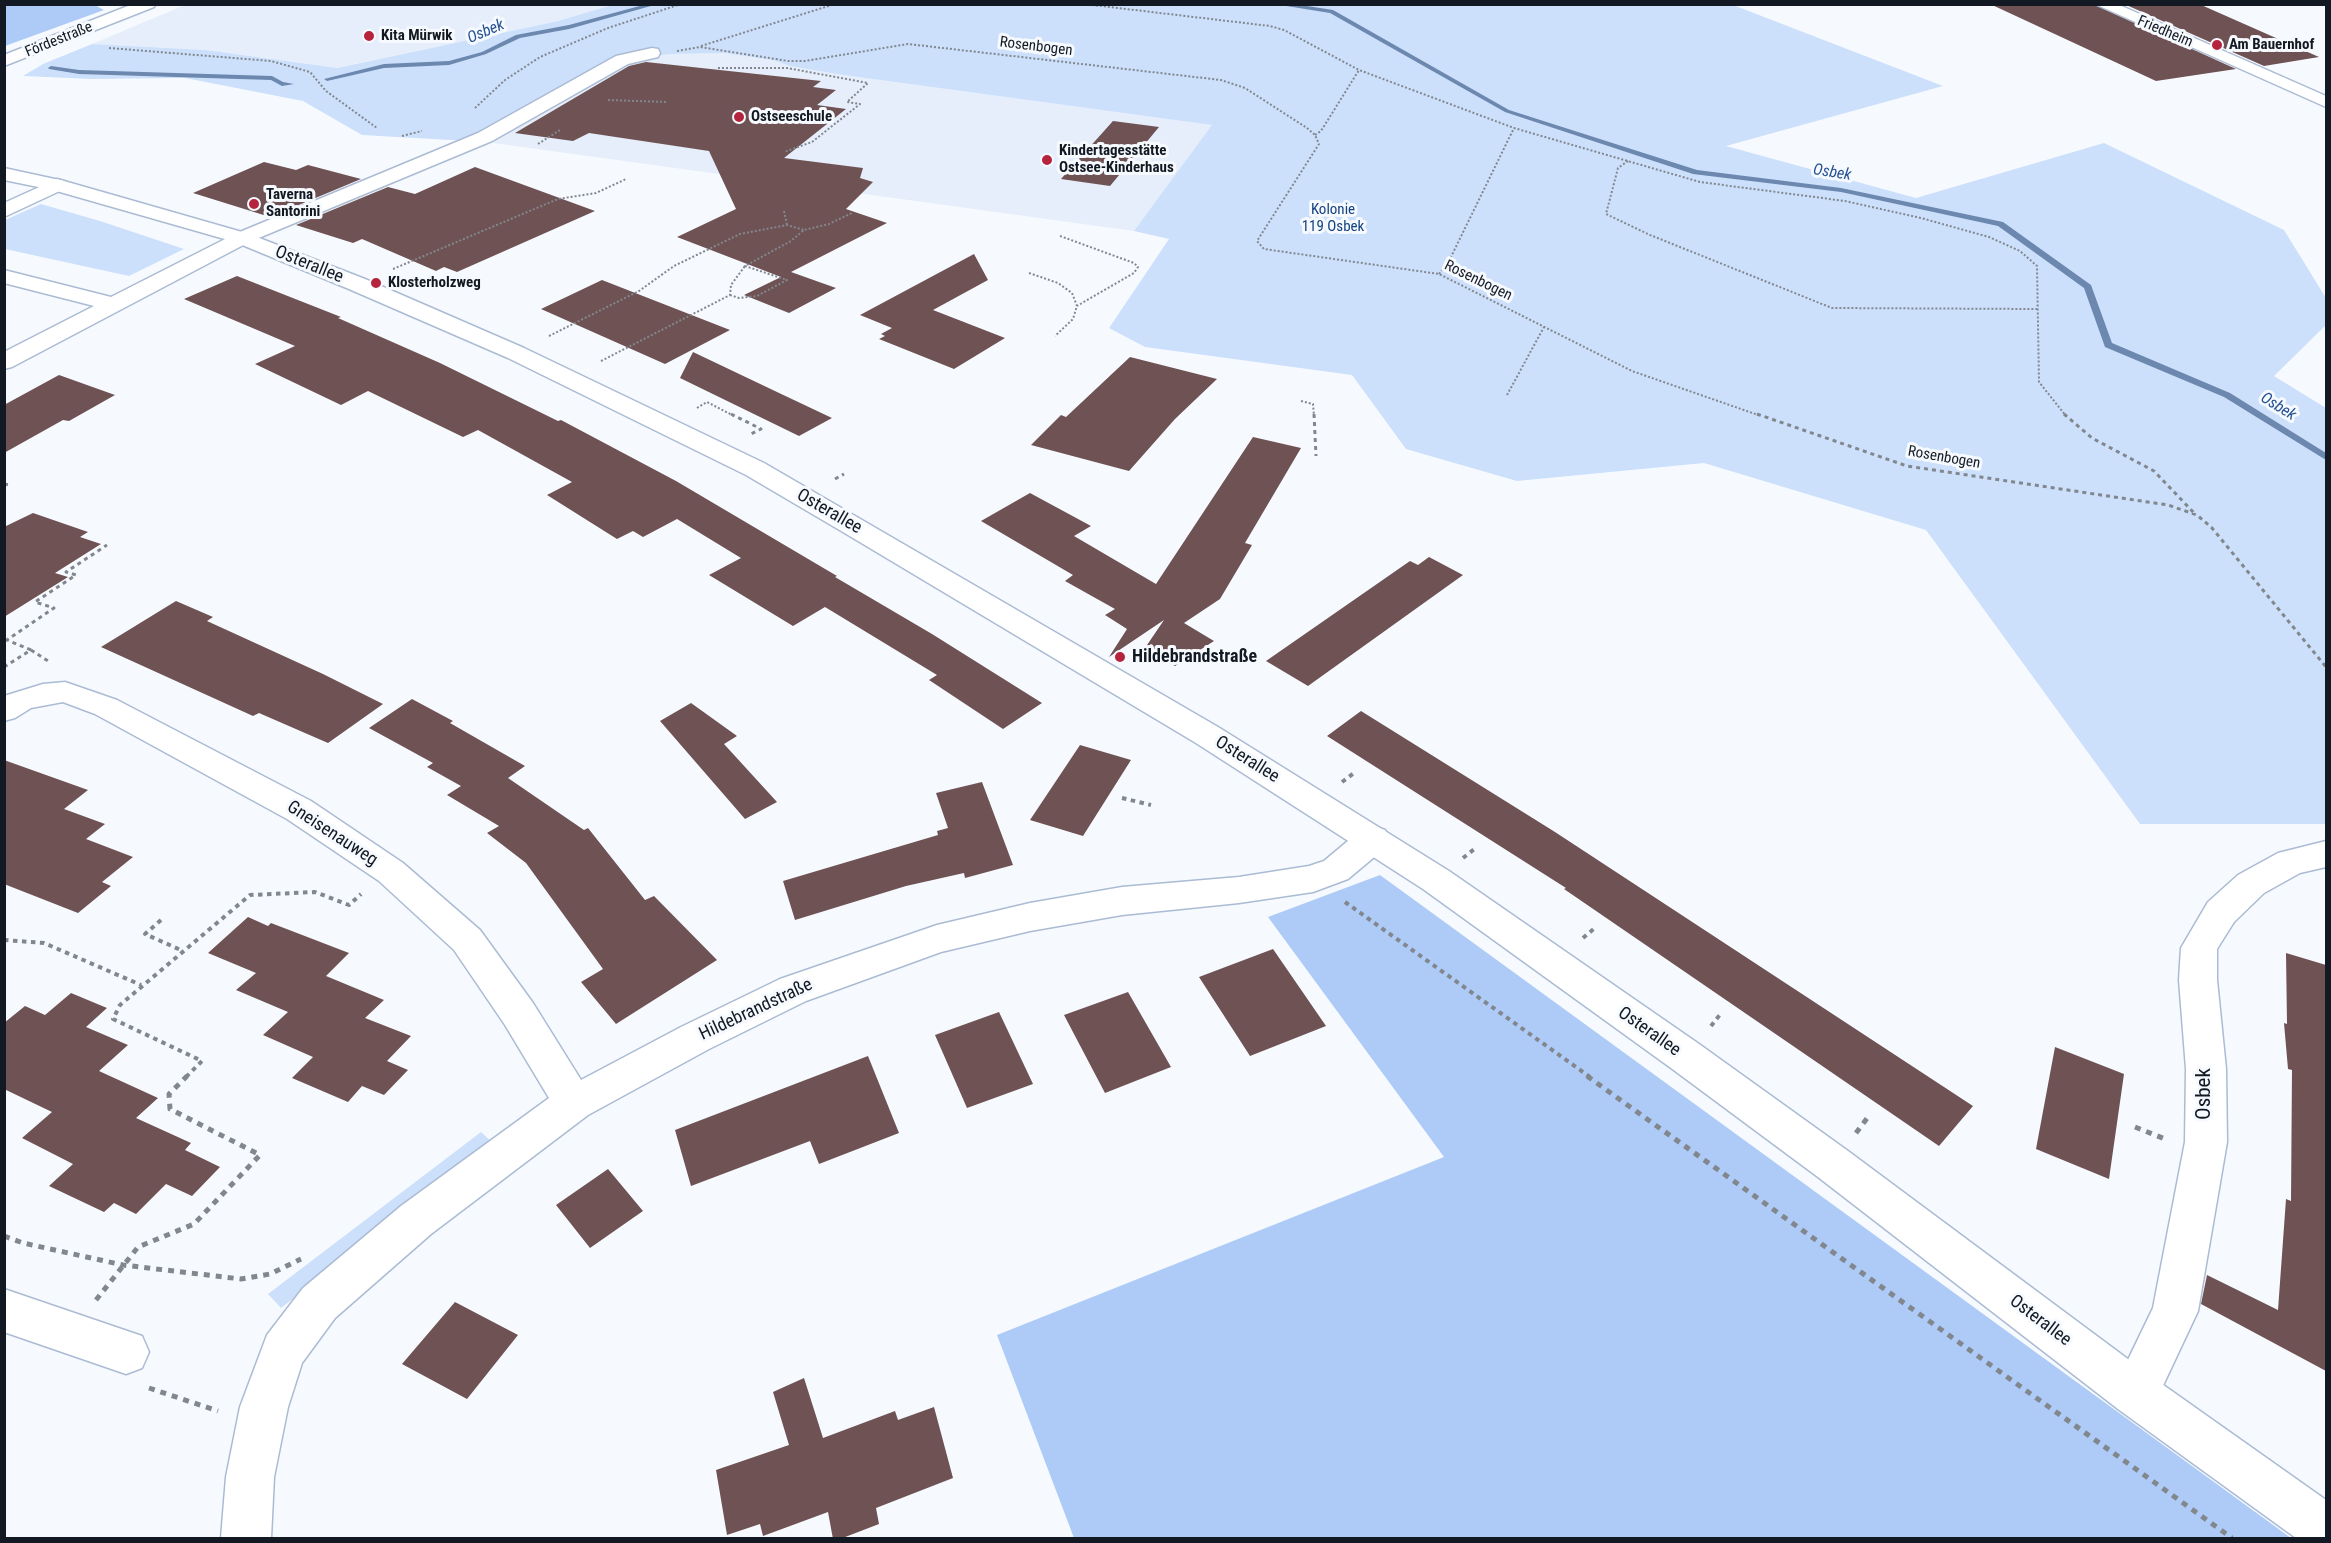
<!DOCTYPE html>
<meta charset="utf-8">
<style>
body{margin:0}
#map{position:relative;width:2331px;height:1543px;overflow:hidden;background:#f6faff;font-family:"Roboto Condensed",sans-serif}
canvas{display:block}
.frame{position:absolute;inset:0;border:6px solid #131922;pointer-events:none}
</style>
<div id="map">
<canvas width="2331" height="1543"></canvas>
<div class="frame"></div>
</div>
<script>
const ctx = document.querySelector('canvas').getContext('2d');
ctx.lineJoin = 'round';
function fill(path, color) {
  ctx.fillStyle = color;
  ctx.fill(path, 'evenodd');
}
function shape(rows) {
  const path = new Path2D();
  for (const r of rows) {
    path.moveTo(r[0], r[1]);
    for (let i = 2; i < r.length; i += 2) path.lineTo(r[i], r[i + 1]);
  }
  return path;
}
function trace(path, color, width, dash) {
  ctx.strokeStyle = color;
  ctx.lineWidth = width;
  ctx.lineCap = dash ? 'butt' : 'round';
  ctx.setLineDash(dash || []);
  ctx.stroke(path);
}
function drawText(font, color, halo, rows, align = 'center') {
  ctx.font = font + ' "Roboto Condensed",sans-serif';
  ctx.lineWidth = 6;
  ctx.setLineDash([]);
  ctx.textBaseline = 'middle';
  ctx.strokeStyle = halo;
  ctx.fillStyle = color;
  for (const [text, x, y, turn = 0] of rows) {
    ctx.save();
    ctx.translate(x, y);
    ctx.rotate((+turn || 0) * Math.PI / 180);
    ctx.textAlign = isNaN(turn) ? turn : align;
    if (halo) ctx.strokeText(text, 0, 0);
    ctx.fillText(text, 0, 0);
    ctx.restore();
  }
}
const built = shape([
 [185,5,616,5,558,21,336,68,206,50,92,44],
 [724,53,773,60,790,66,836,74,1213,125,1134,231,486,142,635,58,672,54]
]);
const green = shape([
 [616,4,1733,5,1943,86,1726,146,1916,198,2104,143,2284,230,2326,298,2326,325,2274,376,2326,408,2326,824,2140,824,1926,530,1704,463,1517,481,1406,449,1352,375,1145,347,1109,328,1169,239,1134,231,1212,125,836,74,790,66,773,60,724,53,672,54,635,58,486,142,362,135,303,101,185,78,91,79,23,76,43,64,92,44,206,50,337,68,558,21],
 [41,204,100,221,184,249,129,276,5,249,5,220],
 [481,1132,494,1144,281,1308,268,1294]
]);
const forest = shape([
 [5,4,95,5,104,10,5,46],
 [1380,875,2291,1538,1074,1538,997,1335,1444,1157,1268,917]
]);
const stream = shape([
 [647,4,658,4,569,29,520,38,486,54,449,65,384,68,327,81,324,79,384,64,449,61,482,52,516,35,569,25,647,4],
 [1274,4,1294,4,1333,10,1509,110,1697,170,1841,188,2003,222,2091,285,2112,343,2230,393,2326,453,2326,460,2224,397,2105,347,2084,288,1998,226,1841,192,1693,174,1505,112,1330,13,1274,4],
 [51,66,79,70,272,76,283,82,294,84,282,86,271,80,79,74,49,69,48,68,51,66]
]);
const building = shape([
 [1990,4,2093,4,2236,69,2156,81],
 [2124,4,2199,4,2319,57,2264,66],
 [646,62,821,81,813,87,836,90,817,105,846,109,784,158,863,168,860,178,873,182,846,209,887,223,791,272,836,288,789,313,744,295,781,277,677,237,736,209,709,151,589,133,573,141,515,133,629,66],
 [1113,121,1159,127,1110,186,1061,179],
 [264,162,296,170,308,165,361,179,270,217,193,193],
 [475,167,595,211,457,272,444,267,436,271,362,239,353,243,296,225,388,187,415,194],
 [974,254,988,280,933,310,1005,338,954,369,879,339,885,336,881,334,892,328,860,315],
 [237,276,341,317,338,318,440,363,558,421,561,420,676,481,837,576,835,577,932,634,1042,703,1003,729,929,680,937,675,825,607,793,626,709,575,741,558,677,519,643,537,633,531,617,539,547,495,572,482,478,430,463,437,368,391,341,405,255,364,295,346,184,299],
 [602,280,730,330,665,364,541,309],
 [693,352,777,392,832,418,799,436,680,378],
 [1130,357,1217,379,1175,419,1129,471,1031,445,1061,415,1066,417],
 [59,375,115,395,69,421,63,420,4,453,4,405],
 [1253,437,1301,448,1245,543,1252,545,1220,599,1184,623,1214,641,1175,666,1151,652,1153,645,1151,644,1145,648,1164,620,1109,657,1127,629,1105,615,1115,609,1065,581,1073,575,981,521,1030,493,1091,526,1074,536,1156,584],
 [33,513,88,532,80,537,101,544,55,573,68,577,4,617,4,527],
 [1429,557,1463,575,1308,686,1266,661,1410,561,1418,565],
 [176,601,213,617,207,621,323,674,383,704,328,743,259,713,253,716,101,647],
 [412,699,453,721,450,723,525,766,508,778,584,830,588,828,645,900,654,896,717,960,616,1024,581,982,603,969,526,863,487,833,499,826,447,795,461,786,427,767,433,763,369,728],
 [691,703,737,736,724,744,777,802,745,819,660,721],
 [1361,711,1555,832,1973,1106,1939,1146,1564,889,1566,888,1327,736],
 [1080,745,1131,760,1083,836,1030,820],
 [4,760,88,790,64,809,105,824,86,839,133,857,102,882,111,886,78,913,4,884],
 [982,782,1013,865,965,878,964,873,906,886,795,920,783,881,938,835,937,831,948,828,936,793],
 [248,917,268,926,271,923,349,953,326,976,384,1000,365,1018,411,1036,387,1061,408,1070,384,1095,362,1086,348,1102,292,1078,313,1057,263,1035,288,1012,236,990,256,973,208,953],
 [1273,949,1326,1026,1250,1056,1199,977],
 [2286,953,2326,965,2326,1371,2201,1304,2207,1275,2278,1310,2286,1199,2291,1201,2292,1070,2288,1069,2284,1023,2287,1024],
 [1128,992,1171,1067,1105,1093,1064,1015],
 [71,993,107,1008,86,1027,128,1045,99,1071,158,1098,136,1118,191,1143,185,1150,220,1167,192,1196,166,1184,136,1214,114,1203,104,1212,49,1186,73,1164,22,1138,52,1112,4,1089,4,1023,25,1006,45,1015],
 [999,1012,1033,1084,967,1108,935,1035],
 [2055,1047,2124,1074,2109,1179,2036,1149],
 [868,1056,899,1133,819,1164,810,1141,691,1186,675,1130],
 [608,1169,643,1211,590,1248,556,1205],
 [455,1302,518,1335,467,1399,402,1364],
 [804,1378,823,1438,895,1411,898,1420,934,1407,953,1478,876,1508,879,1524,840,1539,833,1539,828,1512,763,1536,760,1524,727,1535,716,1470,789,1445,773,1392]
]);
const pathFar3 = shape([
 [1084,4,1270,26,1284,30,1359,70,1514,128,1700,182,1845,201,1921,218,1989,237,2020,251,2037,266,2039,382,2066,416],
 [701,46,835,4],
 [109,48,271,61,310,72,326,91,377,128],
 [677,51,700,47,788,61,805,61,908,44,1221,80,1245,88,1307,128,1315,135,1319,144,1257,241,1264,249,1439,274,1632,371,1761,416],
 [718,68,787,68,868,83,847,102,860,104,812,142,784,152],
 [608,100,667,102],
 [475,108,505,80,540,57,608,28,681,4],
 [1315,135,1321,131,1359,70],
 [402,136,422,131],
 [538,144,560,130],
 [1628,161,1618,168,1606,214,1650,235,1832,308,2037,309],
 [784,211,787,225],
 [1060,236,1134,263,1138,267,1134,273,1077,306],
 [393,269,558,199,596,193,626,179],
 [1029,273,1058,283,1072,293,1077,306,1073,319,1055,336],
 [1439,274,1449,261,1514,128],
 [730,295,739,298,757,296,787,280,745,266,791,241,804,230,829,224,852,213],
 [549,336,639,291,674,266,740,234,787,225,804,230],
 [601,361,730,295,731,285,745,266],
 [1507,395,1544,327],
 [1301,401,1313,404,1314,416],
 [697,408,707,402,734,416]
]);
const pathFar2 = shape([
 [731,414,761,429,751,434],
 [1314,414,1316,456],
 [1757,414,1907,466,2168,505,2197,515,2212,528,2326,667],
 [2064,414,2092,438,2154,471,2196,515],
 [835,479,844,474],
 [4,484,9,485],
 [31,650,48,661],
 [4,667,31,650,7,640,54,608,35,602,76,575,66,572,107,545]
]);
const pathFar1 = shape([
 [1342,782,1354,773],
 [1122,798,1151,805],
 [1463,858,1477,847],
 [1345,902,1590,1077],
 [161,920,145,934,183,951],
 [1583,938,1596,927],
 [4,940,44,943,141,985],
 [1711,1026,1722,1012],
 [186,1077,202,1061,113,1019,120,1005,250,895,315,892,349,905,361,894]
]);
const path = shape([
 [1587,1076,2232,1538],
 [2135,1127,2165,1139],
 [1856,1133,1868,1117],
 [4,1236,23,1243,123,1265,241,1279,270,1274,301,1259],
 [96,1300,138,1247,194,1224,260,1155,170,1109,169,1094,187,1076],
 [149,1388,218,1411]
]);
const street = shape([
 [652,48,658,49,660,53,658,57,628,64,492,141,249,242,12,367,4,369,4,352,94,306,4,283,4,270,111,297,235,234,478,133,616,56,652,48],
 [57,179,64,181,67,185,64,189,4,217,4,203,57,179],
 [65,682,117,700,311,801,403,863,480,930,533,1003,581,1080,681,1027,780,979,937,925,1030,903,1122,887,1239,877,1309,866,1324,861,1361,830,1373,826,1385,830,1390,839,1385,848,1348,879,1313,892,1239,903,1122,915,1030,931,941,952,806,1001,709,1049,588,1115,431,1234,335,1318,302,1363,288,1407,274,1477,271,1538,221,1538,226,1477,240,1407,267,1335,303,1288,401,1206,549,1098,505,1025,454,950,379,881,287,819,95,714,63,702,31,708,15,718,4,721,4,696,43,684,65,682],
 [2326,841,2326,867,2300,873,2264,893,2234,922,2217,949,2217,980,2226,1069,2227,1142,2198,1311,2152,1409,2135,1416,2118,1409,2112,1393,2153,1308,2185,1142,2186,1069,2179,980,2181,948,2208,902,2238,875,2278,853,2326,841],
 [4,1289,142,1336,149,1352,142,1368,126,1374,4,1332,4,1289]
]);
const secondary = shape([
 [133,4,156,4,154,7,4,66,4,55,133,4],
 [2095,4,2117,4,2326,96,2326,107,2095,4],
 [4,168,64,181,249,234,365,279,524,348,764,463,1218,727,1449,871,1699,1044,1848,1151,2152,1377,2326,1500,2326,1538,2296,1538,2118,1409,1818,1177,1671,1068,1423,889,1196,743,843,532,746,475,508,358,349,289,235,242,53,190,4,180,4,168]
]);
const markers = [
 [369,36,6,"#b5233c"],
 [2217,45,6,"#b5233c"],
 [739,117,6,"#b5233c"],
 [1047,160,6,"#b5233c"],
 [254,204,6,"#b5233c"],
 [376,283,6,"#b5233c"],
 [1120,657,6,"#b5233c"]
];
const farStreetnames = [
 ["Friedheim",2165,32,23],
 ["Fördestraße",59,40,-22],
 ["Rosenbogen",1036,47,7],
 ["Rosenbogen",1478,281,26],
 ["Rosenbogen",1944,458,10]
];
const farPoinames = [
 ["Kita Mürwik",381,36],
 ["Am Bauernhof",2229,45],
 ["Ostseeschule",751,117],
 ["Kindertagesstätte",1059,151],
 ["Ostsee-Kinderhaus",1059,168],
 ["Taverna",266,195],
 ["Santorini",266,212],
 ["Klosterholzweg",388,283]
];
const farParknames = [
 ["Kolonie",1333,210],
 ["119 Osbek",1333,227]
];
const farWaternames = [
 ["Osbek",486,32,-23],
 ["Osbek",1832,173,9],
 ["Osbek",2278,407,32]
];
const streetNames = [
 ["Osterallee",309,265,22],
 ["Osterallee",829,512,30],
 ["Osterallee",1247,760,32],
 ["Gneisenauweg",332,834,33],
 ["Hildebrandstraße",756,1010,-25],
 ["Osterallee",1649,1032,35],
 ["Osterallee",2040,1321,37]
];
const poiNames = [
 ["Hildebrandstraße",1132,657]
];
const nearStreetnames = [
 ["Osbek",2205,1094,-90]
];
fill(built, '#e5eefa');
fill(green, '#cce0fc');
fill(forest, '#adcbf6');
fill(stream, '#6c88af');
fill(building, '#6f5253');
trace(street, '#abbbd3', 3);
trace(secondary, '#abbbd3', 3);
trace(pathFar3, '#82878e', 2, [2, 2]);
trace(pathFar2, '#82878e', 3, [4, 4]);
trace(pathFar1, '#82878e', 4, [4.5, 4.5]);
trace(path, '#82878e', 5, [6, 6]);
fill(street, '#fff');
fill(secondary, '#fff');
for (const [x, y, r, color] of markers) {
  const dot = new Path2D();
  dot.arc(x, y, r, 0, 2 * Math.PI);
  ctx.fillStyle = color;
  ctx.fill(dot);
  trace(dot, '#f6faff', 2);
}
drawText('15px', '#131922', '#f6faff', farStreetnames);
drawText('bold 15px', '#131922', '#f6faff', farPoinames, 'left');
drawText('15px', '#13407f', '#f6faff', farParknames);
drawText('italic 16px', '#255292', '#f6faff', farWaternames);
drawText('18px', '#131922', '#f6faff', streetNames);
drawText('bold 18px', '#131922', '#f6faff', poiNames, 'left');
drawText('21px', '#131922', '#f6faff', nearStreetnames);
</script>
